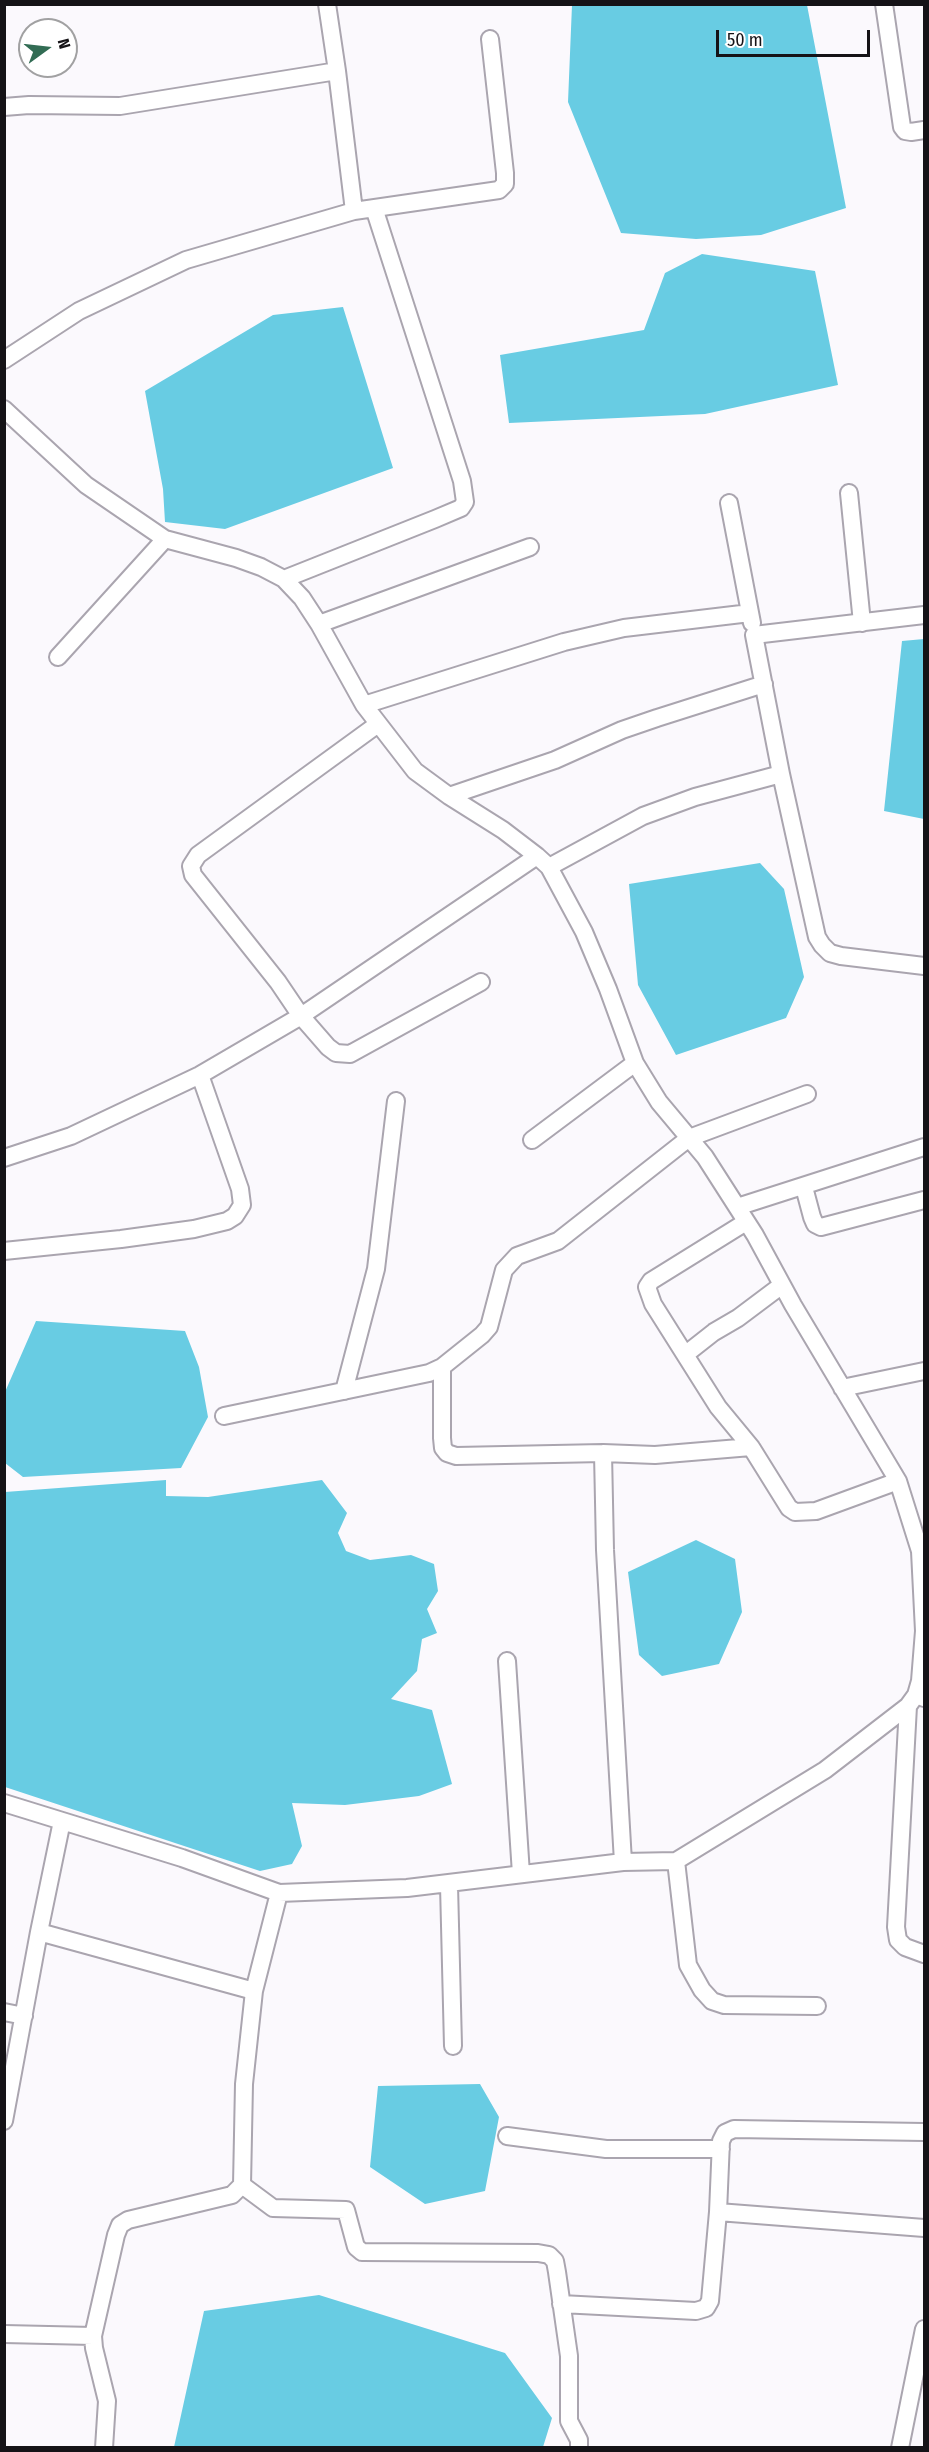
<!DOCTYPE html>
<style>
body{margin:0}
#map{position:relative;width:929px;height:2452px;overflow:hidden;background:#fbf9fd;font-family:"Fira Sans Condensed",sans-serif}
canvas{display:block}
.frame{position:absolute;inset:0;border:6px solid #151317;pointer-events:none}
.north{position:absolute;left:18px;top:18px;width:60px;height:60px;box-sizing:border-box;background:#fff;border:2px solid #a1a1a2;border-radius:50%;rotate:75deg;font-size:16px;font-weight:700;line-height:24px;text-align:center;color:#151317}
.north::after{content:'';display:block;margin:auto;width:21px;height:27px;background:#326c54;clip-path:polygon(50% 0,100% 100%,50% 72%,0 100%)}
.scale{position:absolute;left:716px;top:30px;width:154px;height:27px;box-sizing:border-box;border:3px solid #151317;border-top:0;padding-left:8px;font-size:18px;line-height:21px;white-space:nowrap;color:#151317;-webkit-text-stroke:4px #fff;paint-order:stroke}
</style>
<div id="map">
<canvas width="929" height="2452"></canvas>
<div class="frame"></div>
<div class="north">N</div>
<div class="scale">50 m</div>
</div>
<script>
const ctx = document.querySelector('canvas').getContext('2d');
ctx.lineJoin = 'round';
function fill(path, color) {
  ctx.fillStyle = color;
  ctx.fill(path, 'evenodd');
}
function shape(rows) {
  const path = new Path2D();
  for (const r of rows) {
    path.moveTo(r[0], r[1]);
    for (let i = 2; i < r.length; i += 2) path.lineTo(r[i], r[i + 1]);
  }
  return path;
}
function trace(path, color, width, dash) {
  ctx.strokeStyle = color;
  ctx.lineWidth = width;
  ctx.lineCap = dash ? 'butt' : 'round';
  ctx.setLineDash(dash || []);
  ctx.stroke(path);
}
const water = shape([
 [572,5,807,5,846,208,761,235,696,239,621,233,568,102],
 [702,254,815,271,838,385,705,414,509,423,500,355,644,330,665,273],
 [343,307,393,468,225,529,165,522,163,489,145,391,273,315],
 [924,639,924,819,884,811,902,641],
 [760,863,784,889,804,977,786,1018,676,1055,638,985,629,884],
 [36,1321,185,1331,199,1367,208,1417,181,1468,23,1477,5,1463,5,1392],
 [166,1480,166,1496,208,1497,322,1480,347,1513,338,1533,346,1551,370,1560,411,1555,434,1564,438,1591,427,1609,437,1633,422,1639,417,1671,391,1699,432,1710,452,1784,419,1796,345,1805,292,1803,302,1846,292,1864,260,1871,5,1787,5,1492],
 [696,1540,735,1559,742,1612,719,1664,662,1676,639,1655,628,1572],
 [480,2084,499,2117,485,2191,425,2204,370,2167,378,2086],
 [319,2295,505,2353,552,2418,543,2447,174,2447,204,2311]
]);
const street = shape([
 [327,4,337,71],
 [884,4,902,127,905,131,911,132,924,130],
 [4,107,29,105,120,106,337,71,354,211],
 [4,360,79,311,186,260,354,211,499,190,505,184,505,173,490,39],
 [4,409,86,485,165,539,236,558,261,567,284,579,302,598,319,624,364,705,415,771,449,796,503,830,537,856,549,867,584,932,608,989,635,1063,659,1102,705,1157,755,1235,793,1305,898,1481,920,1551,924,1631,920,1681,916,1695,924,1698],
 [849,493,862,623],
 [729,503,752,623],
 [284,579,435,519,461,508,465,502,462,481,374,208],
 [319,624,530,547],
 [58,657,165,539],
 [364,705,564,642,624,628,750,613],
 [378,724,198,855,191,866,193,875,278,982,301,1016,537,856],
 [781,774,817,937,822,945,830,953,841,956,924,966],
 [449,796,555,760,622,730,657,718,764,684],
 [549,867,643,816,695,797,781,774,754,635,924,615],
 [532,1140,635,1063],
 [4,1158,71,1136,200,1075,301,1016,328,1047,336,1053,350,1054,481,982],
 [804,1187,812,1217,815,1224,821,1227,924,1200],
 [737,1207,924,1147],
 [746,1222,651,1281,647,1287,653,1304,718,1407,751,1447,789,1508,795,1512,816,1511,898,1481],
 [4,1251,121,1239,194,1229,227,1221,235,1216,242,1205,240,1189,200,1075],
 [686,1354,714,1332,738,1318,782,1285],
 [442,1367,442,1438,443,1448,447,1453,456,1456,603,1453,655,1455,751,1447],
 [842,1388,924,1371],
 [344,1391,376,1269,396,1101],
 [224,1416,429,1373,442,1367,482,1335,489,1327,504,1270,517,1256,558,1241,689,1138,807,1094],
 [603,1453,605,1550,623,1862],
 [507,1661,521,1874],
 [908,1706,896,1927,898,1940,905,1947,924,1954],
 [4,1803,182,1858,279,1893,407,1888,623,1862,676,1861,825,1770,908,1706,916,1695],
 [676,1861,688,1965,702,1990,712,2001,724,2005,817,2006],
 [449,1885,453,2046],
 [39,1932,254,1991],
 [4,2012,24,2016],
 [4,2121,39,1932,62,1821],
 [924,2132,734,2129,725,2133,721,2141,718,2212,924,2228],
 [507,2136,606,2149,721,2149],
 [242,2185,273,2208,346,2210,356,2247,362,2252,538,2253,549,2255,555,2261,557,2272,569,2356,569,2421,579,2440,579,2448],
 [561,2304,696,2311,706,2308,710,2301,718,2212],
 [4,2334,93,2336],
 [104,2448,107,2401,94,2348,93,2336,116,2235,120,2225,128,2220,232,2195,242,2185,244,2084,254,1991,279,1893],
 [900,2448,924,2329]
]);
fill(water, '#68cce3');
trace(street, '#aaa5af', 20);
trace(street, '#fff', 16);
</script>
